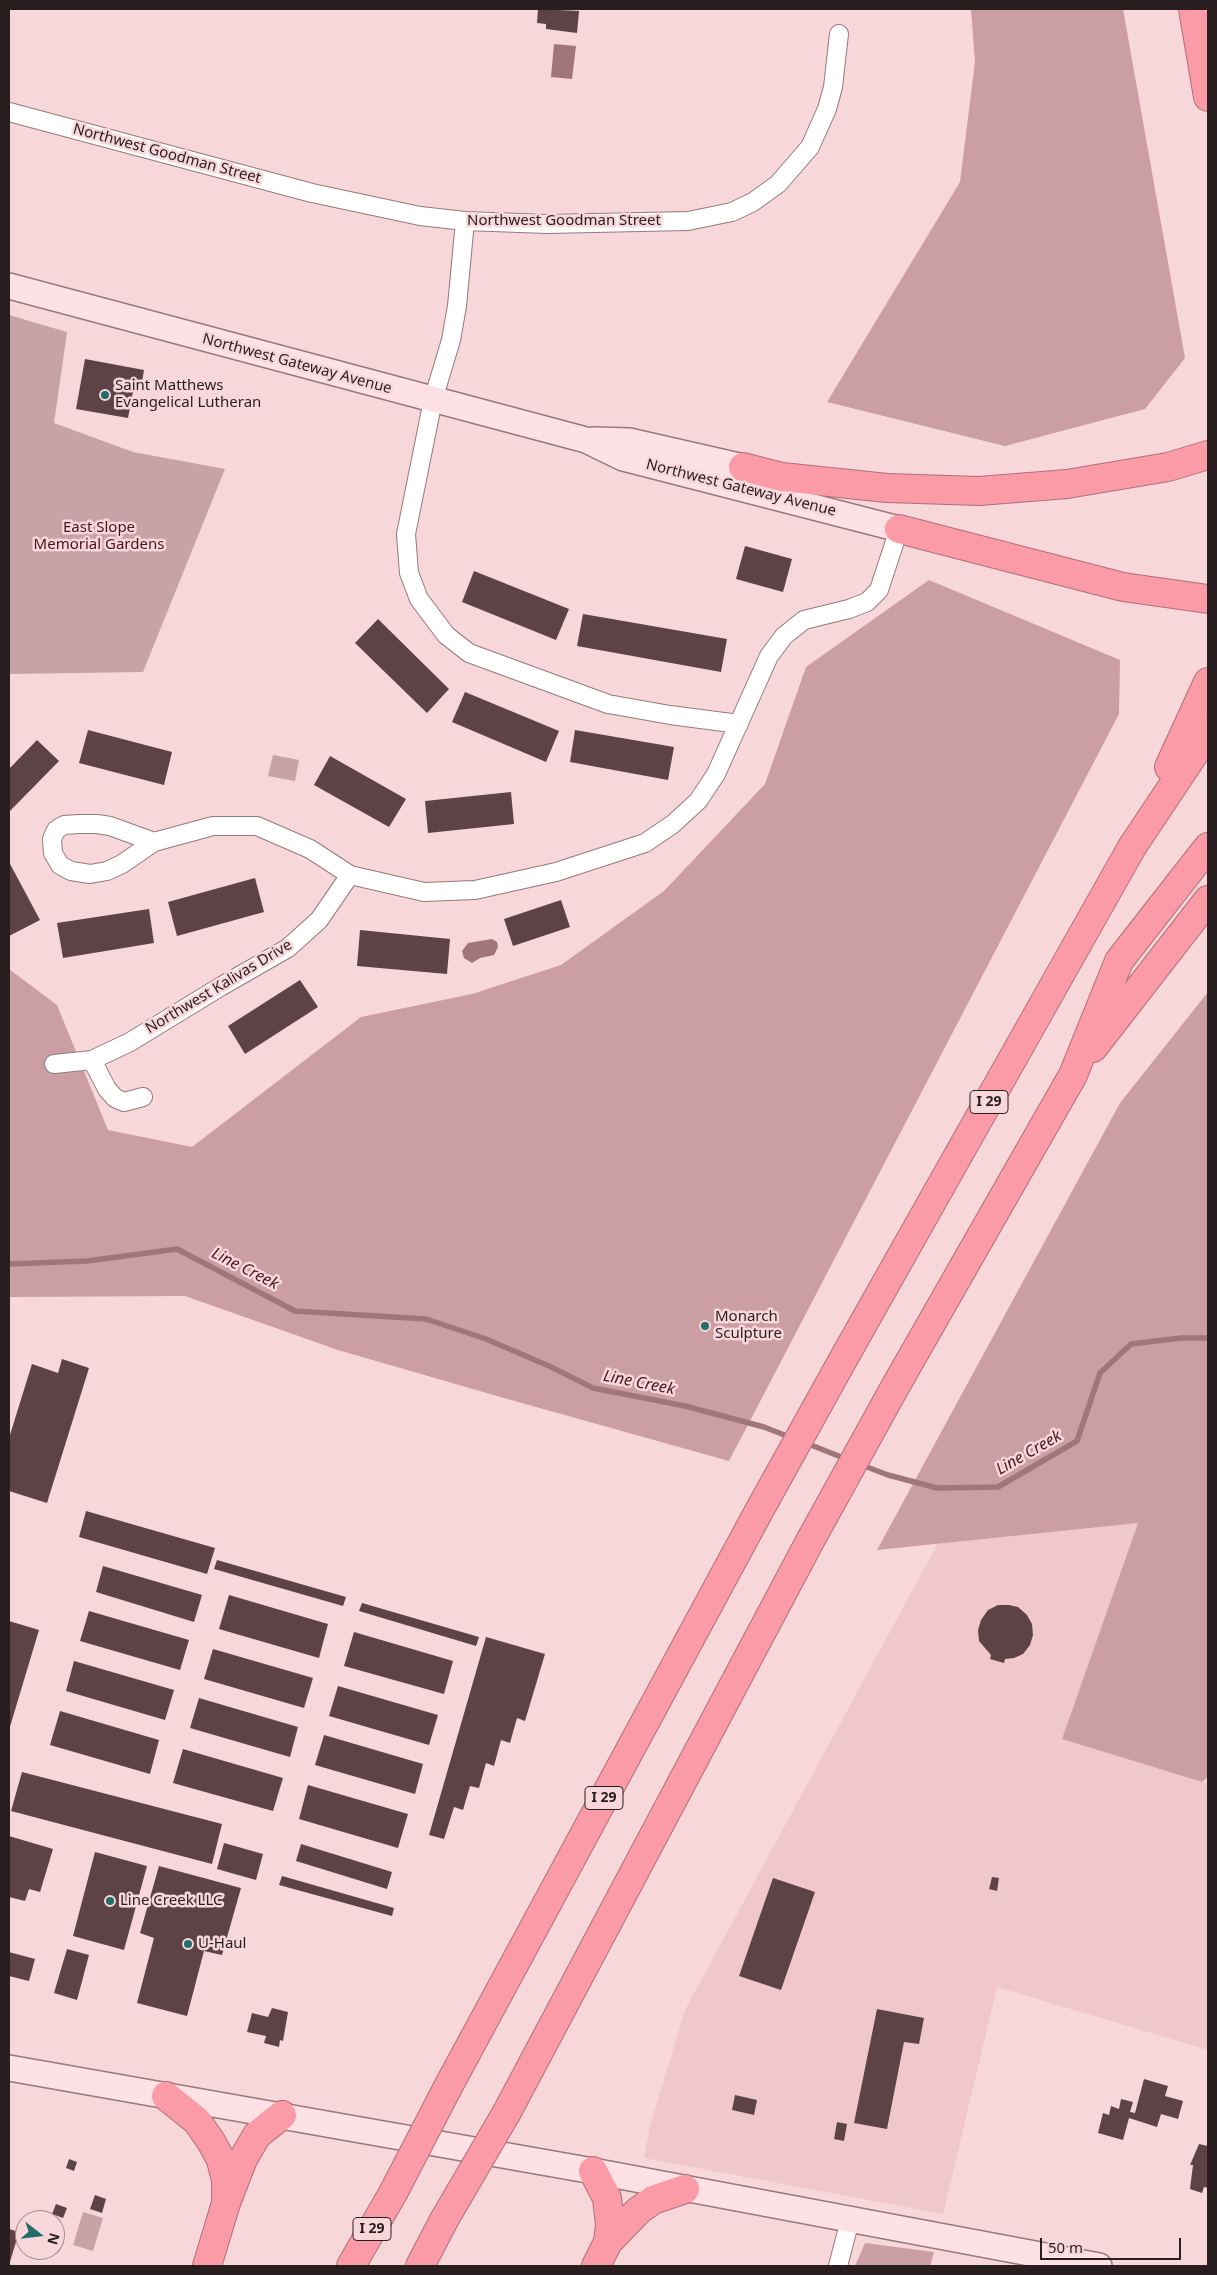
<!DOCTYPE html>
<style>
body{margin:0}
#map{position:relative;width:1217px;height:2275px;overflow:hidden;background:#f7d7da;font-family:"Noto Sans",sans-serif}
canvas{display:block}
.frame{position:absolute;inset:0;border:10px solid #291e1f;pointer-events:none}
.north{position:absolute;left:15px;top:2210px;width:50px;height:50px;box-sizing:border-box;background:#f7d7da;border:1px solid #a58d8f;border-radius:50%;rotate:106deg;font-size:14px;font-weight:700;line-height:20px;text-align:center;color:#291e1f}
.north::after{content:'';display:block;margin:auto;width:18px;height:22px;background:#226d6b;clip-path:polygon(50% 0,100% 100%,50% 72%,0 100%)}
.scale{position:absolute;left:1040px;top:2238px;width:141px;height:22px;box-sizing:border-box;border:2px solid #291e1f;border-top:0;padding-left:6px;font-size:15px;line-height:18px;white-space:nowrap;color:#291e1f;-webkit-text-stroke:4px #f7d7da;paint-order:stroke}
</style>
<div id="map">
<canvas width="1217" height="2275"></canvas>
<div class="frame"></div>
<div class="north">N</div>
<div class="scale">50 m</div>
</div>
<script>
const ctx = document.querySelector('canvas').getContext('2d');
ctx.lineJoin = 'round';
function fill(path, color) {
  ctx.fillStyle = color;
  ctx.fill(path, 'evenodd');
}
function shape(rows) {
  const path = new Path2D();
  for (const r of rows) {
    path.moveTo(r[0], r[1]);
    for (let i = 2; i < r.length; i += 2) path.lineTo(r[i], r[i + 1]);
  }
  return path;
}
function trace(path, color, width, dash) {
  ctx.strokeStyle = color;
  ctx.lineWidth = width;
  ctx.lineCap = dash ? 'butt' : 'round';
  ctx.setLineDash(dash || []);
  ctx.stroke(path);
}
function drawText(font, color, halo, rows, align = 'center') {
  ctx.font = font + ' "Noto Sans",sans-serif';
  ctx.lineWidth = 5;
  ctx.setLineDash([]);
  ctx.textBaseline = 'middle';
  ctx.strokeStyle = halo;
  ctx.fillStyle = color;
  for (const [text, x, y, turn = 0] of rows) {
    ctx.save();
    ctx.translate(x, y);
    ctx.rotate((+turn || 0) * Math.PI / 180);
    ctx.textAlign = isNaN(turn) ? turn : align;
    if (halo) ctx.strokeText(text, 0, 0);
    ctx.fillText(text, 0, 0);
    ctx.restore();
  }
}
const built = shape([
 [1138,1523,1062,1739,1208,1784,1208,2050,997,1987,943,2214,644,2158,650,2126,685,2010,938,1543]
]);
const green = shape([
 [9,315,67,332,54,423,133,452,225,469,143,672,9,674],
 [273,755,299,760,295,781,268,776],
 [83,2212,103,2218,93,2251,73,2245]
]);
const forest = shape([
 [971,9,1123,9,1185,358,1145,409,1005,446,827,402,960,182,975,62],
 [929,580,1120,660,1119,714,729,1461,504,1398,338,1350,185,1296,9,1297,9,969,57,1005,108,1130,192,1147,361,1017,472,994,561,965,664,891,765,784,806,667],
 [1208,992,1208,1777,1202,1782,1062,1739,1138,1523,877,1550,1120,1103],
 [865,2243,934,2252,930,2266,855,2266]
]);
const water = shape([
 [554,44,576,46,572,79,551,77],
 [492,939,497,942,498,947,494,955,480,958,472,963,464,958,462,951,468,943]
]);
const stream = shape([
 [9,1264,87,1261,177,1249,295,1311,426,1319,486,1339,549,1366,593,1388,685,1406,764,1427,792,1438],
 [806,1443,846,1459],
 [859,1464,888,1475,937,1488,998,1487,1077,1441,1100,1373,1131,1344,1181,1338,1208,1338]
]);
const building = shape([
 [538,9,579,11,577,33,546,29,546,24,537,23],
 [85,359,144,370,142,382,135,381,128,418,76,409],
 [745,546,792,559,783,592,736,579],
 [474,571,569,609,556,640,462,602],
 [583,614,727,639,721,672,577,646],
 [378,619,449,689,427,713,355,643],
 [465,692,559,731,546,762,452,722],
 [88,730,172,752,164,785,79,763],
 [575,730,674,747,668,780,570,762],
 [37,740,59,761,9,812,9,769],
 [330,756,406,799,389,827,314,785],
 [511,792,514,824,428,833,425,801],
 [9,862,40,920,9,936],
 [255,878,264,912,177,936,168,902],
 [561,900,570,927,513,946,504,919],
 [149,909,154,943,63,958,57,923],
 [360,930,450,939,447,974,357,966],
 [300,980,318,1007,245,1054,228,1026],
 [62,1359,89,1368,47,1503,9,1491,9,1438,32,1364,58,1373],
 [86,1511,215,1548,207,1574,79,1537],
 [217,1560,346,1597,343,1606,214,1569],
 [103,1566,202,1595,194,1622,96,1592],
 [229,1595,328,1624,319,1658,219,1629],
 [362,1603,479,1637,476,1646,359,1611],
 [998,1605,1009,1605,1018,1607,1027,1615,1032,1624,1033,1635,1030,1645,1023,1654,1014,1658,1005,1659,1004,1663,990,1659,991,1655,979,1641,978,1630,981,1620,988,1610],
 [89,1611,189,1640,180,1670,80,1641],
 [9,1621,39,1630,9,1730],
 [354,1632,453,1661,444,1694,344,1666],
 [486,1637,545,1654,525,1721,517,1718,510,1743,501,1740,494,1766,486,1763,479,1788,470,1786,463,1810,454,1807,444,1839,429,1835],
 [213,1649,313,1678,304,1708,204,1679],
 [74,1661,174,1690,165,1720,66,1691],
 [338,1686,438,1715,429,1745,329,1716],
 [199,1698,298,1727,290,1757,190,1728],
 [60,1711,159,1740,150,1774,50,1745],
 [324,1735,423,1764,415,1794,315,1765],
 [183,1749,283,1778,273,1811,173,1783],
 [22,1772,222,1824,212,1864,11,1811],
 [308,1785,408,1814,398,1848,299,1819],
 [9,1836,53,1849,40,1892,29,1889,25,1901,9,1897],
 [224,1843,263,1854,256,1880,217,1869],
 [301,1844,392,1872,387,1889,296,1861],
 [95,1852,147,1866,124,1950,73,1936],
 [159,1866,241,1888,222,1955,204,1951,187,2016,137,2003,154,1938,140,1933],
 [282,1876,394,1908,392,1916,279,1885],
 [992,1877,999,1878,997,1891,989,1889],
 [773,1878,815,1892,781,1990,739,1976],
 [67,1949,89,1955,77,2000,54,1993],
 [9,1952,35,1959,29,1981,9,1976],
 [272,2008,288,2012,283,2041,280,2040,279,2047,264,2043,266,2036,247,2032,252,2013,268,2017],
 [877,2009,924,2018,919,2044,904,2042,887,2129,854,2123],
 [1144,2079,1168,2086,1165,2096,1183,2101,1178,2119,1161,2114,1157,2127,1129,2118,1123,2140,1098,2133,1103,2113,1109,2115,1111,2106,1119,2109,1121,2099,1133,2102,1130,2112,1135,2113],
 [735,2095,757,2100,754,2115,732,2110],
 [837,2122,847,2124,844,2141,834,2139],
 [1199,2144,1208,2146,1208,2188,1204,2187,1202,2193,1190,2189,1193,2165,1190,2165],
 [69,2159,77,2162,74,2171,66,2168],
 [95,2195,106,2199,102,2213,90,2209],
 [56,2204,67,2208,63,2218,52,2214],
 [9,2229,19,2232,9,2265]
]);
const minor = shape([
 [9,112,312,193,420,216,465,221,547,224,688,221,732,212,753,202,778,184,810,147,827,109,833,87,839,34],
 [465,221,457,306,451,340,433,400,406,534,409,573,419,599,446,635,469,653,608,704,670,715,739,724],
 [154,842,122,864,107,871,90,874,71,871,60,865,53,853,52,839,56,830,64,825,79,824,97,824,110,826,154,842,213,826,257,826,310,849,350,875,424,892,475,890,556,872,645,843,673,824,698,801,716,774,769,656,784,636,804,620,849,609,867,602,879,590,899,529],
 [92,1060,107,1089,115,1098,124,1102,143,1097],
 [54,1064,92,1060,130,1042,220,987,288,948,319,920,350,875],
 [838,2266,850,2220]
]);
const secondary = shape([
 [9,286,586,440,623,458,899,529],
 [593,440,629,441,743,467],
 [9,2068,593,2171,1099,2266]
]);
const motorway = shape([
 [1193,9,1208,97],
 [743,467,782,477,887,488,979,491,1067,484,1168,467,1208,455],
 [899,529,1123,587,1208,599],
 [1169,767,1208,682],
 [1093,1048,1208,900],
 [449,2085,759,1511,845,1356,1132,847,1208,733],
 [166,2096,197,2121,212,2143,221,2160,226,2180,226,2199],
 [507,2112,810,1541,895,1387,1073,1075,1119,961,1208,847],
 [593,2171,607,2198,610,2225,608,2242,596,2266],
 [608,2242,638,2211,653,2200,685,2189],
 [207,2266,226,2203,243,2159,257,2135,282,2115],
 [351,2266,393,2193],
 [420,2266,444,2220]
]);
const motorwayBridge = shape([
 [393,2193,449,2085],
 [444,2220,507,2112]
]);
const markers = [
 [105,395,5,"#226d6b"],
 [705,1326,5,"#226d6b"],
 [110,1901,5,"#226d6b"],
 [188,1944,5,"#226d6b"]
];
const shields = [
 [989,1102,38],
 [604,1798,38],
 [372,2229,38]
];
const shieldNames = [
 ["I 29",989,1102],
 ["I 29",604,1798],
 ["I 29",372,2229]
];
const streetNames = [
 ["Northwest Goodman Street",167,154,15],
 ["Northwest Goodman Street",564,221],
 ["Northwest Gateway Avenue",297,364,15],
 ["Northwest Gateway Avenue",741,488,14],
 ["Northwest Kalivas Drive",219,987,-31]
];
const poiNames = [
 ["Saint Matthews",115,386],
 ["Evangelical Lutheran",115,403],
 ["Monarch",715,1317],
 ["Sculpture",715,1334],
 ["Line Creek LLC",120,1901],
 ["U-Haul",198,1944]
];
const parkNames = [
 ["East Slope",99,528],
 ["Memorial Gardens",99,545]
];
const waterNames = [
 ["Line Creek",245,1269,27],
 ["Line Creek",639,1383,11],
 ["Line Creek",1029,1453,-30]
];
fill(built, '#f0c8cb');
fill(green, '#c7a2a6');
fill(forest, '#cb9ea3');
fill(water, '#a0767b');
trace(stream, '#a0767b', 5.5);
fill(building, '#5d4346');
trace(minor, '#96797c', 20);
trace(secondary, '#96797c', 28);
trace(motorway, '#b16f77', 30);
trace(minor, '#fff', 18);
trace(secondary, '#fee1e5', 25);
trace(motorway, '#fa9ba7', 28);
trace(motorwayBridge, '#b16f77', 30, []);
trace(motorwayBridge, '#fa9ba7', 28);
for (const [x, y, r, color] of markers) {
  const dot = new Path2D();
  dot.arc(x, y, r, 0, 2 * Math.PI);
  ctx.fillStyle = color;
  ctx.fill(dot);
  trace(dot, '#f7d7da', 2);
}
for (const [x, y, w] of shields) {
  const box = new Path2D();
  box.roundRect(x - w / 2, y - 11.5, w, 23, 4);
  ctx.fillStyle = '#f7d7da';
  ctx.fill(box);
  trace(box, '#291e1f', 1);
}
drawText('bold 14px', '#291e1f', null, shieldNames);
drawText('15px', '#291e1f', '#f7d7da', streetNames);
drawText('15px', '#291e1f', '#f7d7da', poiNames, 'left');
drawText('15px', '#4a121e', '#f7d7da', parkNames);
drawText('italic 16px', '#4c1520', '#f7d7da', waterNames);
</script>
